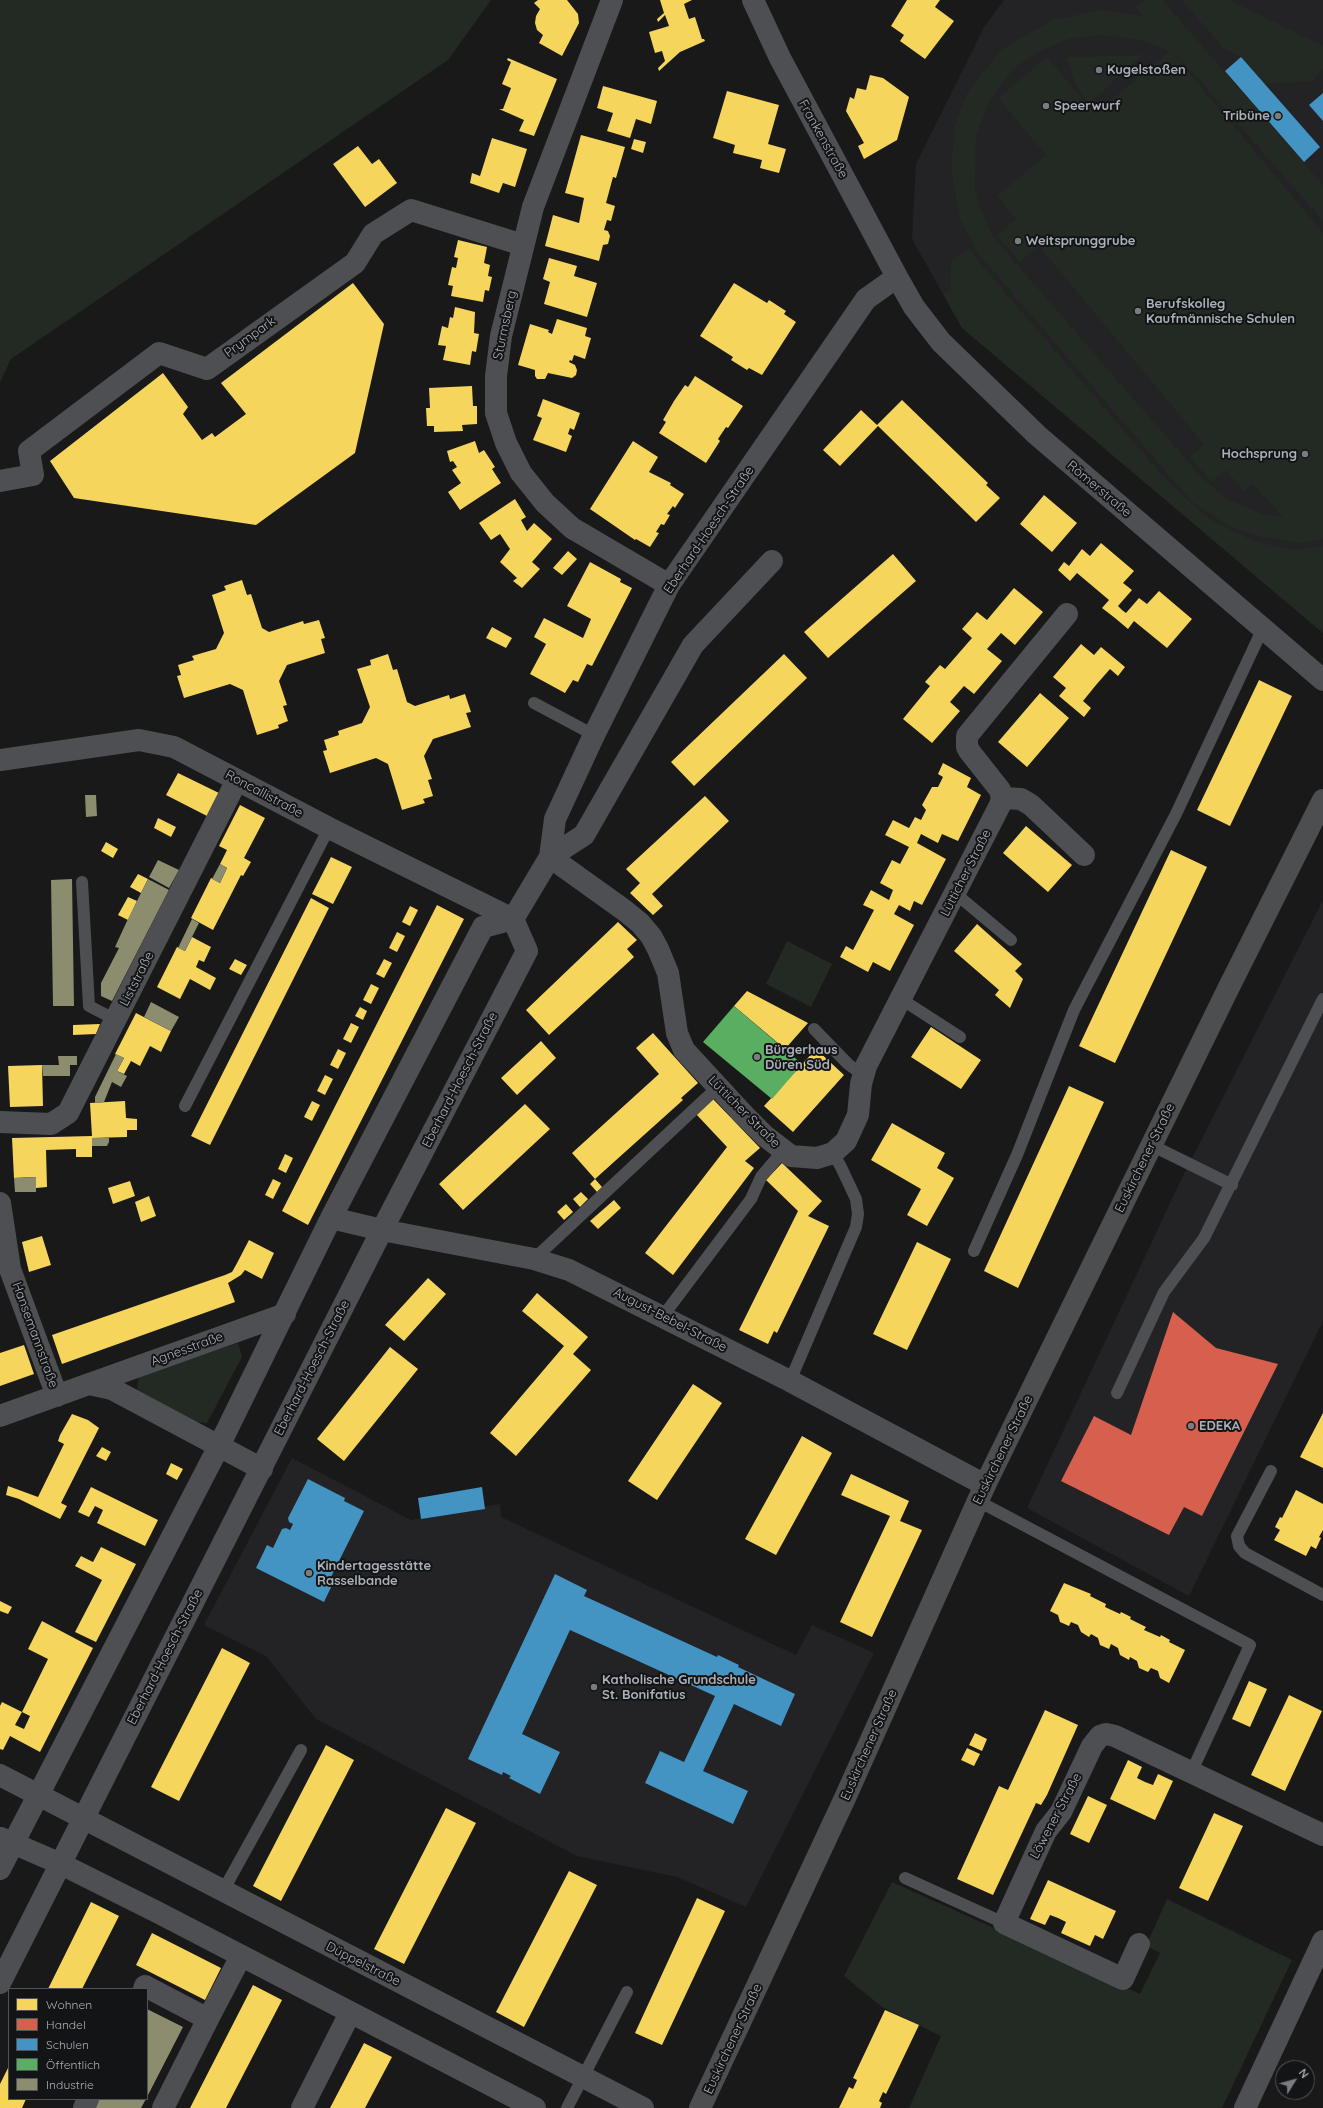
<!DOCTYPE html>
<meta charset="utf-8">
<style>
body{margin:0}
#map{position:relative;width:1323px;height:2108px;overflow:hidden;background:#191919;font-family:Quicksand,sans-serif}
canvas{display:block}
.legend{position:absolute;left:8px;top:1988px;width:140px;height:112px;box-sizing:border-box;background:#131415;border:1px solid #505357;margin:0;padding:5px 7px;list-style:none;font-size:12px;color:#acb1b9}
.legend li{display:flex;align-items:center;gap:8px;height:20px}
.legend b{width:20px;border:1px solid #505357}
.north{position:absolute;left:1275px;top:2060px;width:40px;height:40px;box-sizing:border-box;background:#131415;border:1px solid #505357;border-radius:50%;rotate:53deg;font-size:11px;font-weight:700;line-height:16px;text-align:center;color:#acb1b9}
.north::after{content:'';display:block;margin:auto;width:14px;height:18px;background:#797c81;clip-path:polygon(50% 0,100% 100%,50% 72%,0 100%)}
</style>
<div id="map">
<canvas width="1323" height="2108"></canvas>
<ul class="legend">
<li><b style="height:11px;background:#f6d55c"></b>Wohnen</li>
<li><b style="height:11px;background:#d6604d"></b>Handel</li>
<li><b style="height:11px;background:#4393c3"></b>Schulen</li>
<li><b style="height:11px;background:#5aae61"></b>Öffentlich</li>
<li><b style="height:11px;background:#8c8c6e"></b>Industrie</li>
</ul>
<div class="north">N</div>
</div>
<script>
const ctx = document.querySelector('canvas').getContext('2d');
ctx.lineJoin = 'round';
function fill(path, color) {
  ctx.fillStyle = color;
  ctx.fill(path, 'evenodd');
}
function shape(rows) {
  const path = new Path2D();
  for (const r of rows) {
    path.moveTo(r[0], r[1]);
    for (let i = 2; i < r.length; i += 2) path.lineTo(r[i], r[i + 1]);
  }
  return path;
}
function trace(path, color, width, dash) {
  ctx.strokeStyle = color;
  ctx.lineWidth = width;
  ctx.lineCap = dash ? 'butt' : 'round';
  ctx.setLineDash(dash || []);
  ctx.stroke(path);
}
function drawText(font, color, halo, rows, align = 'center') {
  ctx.font = font + ' Quicksand,sans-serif';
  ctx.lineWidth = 4;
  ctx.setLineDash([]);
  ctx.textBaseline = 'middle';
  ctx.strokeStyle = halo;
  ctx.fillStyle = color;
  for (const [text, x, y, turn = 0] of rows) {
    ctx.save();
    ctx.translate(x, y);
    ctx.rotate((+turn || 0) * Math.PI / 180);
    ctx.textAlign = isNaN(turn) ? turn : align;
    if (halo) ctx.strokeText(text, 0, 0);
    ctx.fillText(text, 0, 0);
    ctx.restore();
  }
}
const built = shape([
 [1004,0,1323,0,1323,633,962,328,912,239,916,164,984,27],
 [1323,900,1323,1321,1189,1596,1027,1508,1179,1184],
 [292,1458,411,1520,500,1504,501,1517,796,1655,812,1625,874,1653,746,1907,677,1877,577,1856,316,1719,266,1656,204,1625]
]);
const green = shape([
 [0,0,491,0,448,60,11,359,0,382],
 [1145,0,1162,0,1323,185,1323,221,1198,78,1175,56,1323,233,1323,539,1300,543,1258,536,1229,526,1192,502,977,252,960,219,951,168,955,125,967,93,1001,50,1052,20,1101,10,1143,16,1136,8],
 [1102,35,1140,40,1170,51,1095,114,1047,57,998,98,1046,155,997,196,1016,219,997,236,1020,262,1039,246,1204,444,1190,457,1211,482,1226,470,1244,491,1253,484,1283,517,1262,514,1227,499,1202,478,994,238,981,211,975,190,976,136,991,98,1014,68,1040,51,1069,39],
 [1182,0,1230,0,1323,46,1323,69,1313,81,1264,84,1241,57,1224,49],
 [1143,55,1088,104,1075,84,1067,57],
 [968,248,983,267,1168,482,1209,519,1253,541,1295,550,1323,546,1323,633,962,328,943,294,950,290,951,262],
 [787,941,832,964,811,1007,766,984],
 [238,1343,242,1357,207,1423,197,1422,141,1394,137,1389,138,1379,145,1374],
 [892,1882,1140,1994,1160,1953,1146,1946,1167,1899,1292,1960,1222,2108,909,2108,941,2036,882,2007,844,1976]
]);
const homes = shape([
 [538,0,567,0,578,14,579,23,562,56,539,43,543,35,537,30,535,23,536,16,540,9,534,3],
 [660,0,692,0,684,4,689,19,695,17,702,39,704,39,705,41,680,52,659,71,658,68,665,61,662,51,655,53,649,32,669,26,665,15,658,22,657,19,664,13],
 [907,0,940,0,935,7,954,21,925,59,900,41,904,35,891,26],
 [508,58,557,79,534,136,519,131,524,120,499,109,503,109,511,88,502,84,511,62,507,60],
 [870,75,883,78,909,97,897,140,864,159,858,146,864,143,846,111,850,97,854,99,857,88,866,90],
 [603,86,657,101,651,124,636,119,630,138,607,131,613,113,597,108],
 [727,91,779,105,768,144,786,149,779,173,760,168,762,160,733,153,735,145,713,138],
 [581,135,625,147,616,178,613,177,606,203,615,206,611,221,607,220,604,230,608,231,610,236,608,244,603,245,599,261,545,246,553,215,579,223,584,198,565,193],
 [492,138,527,149,515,187,503,183,499,193,470,183,472,173,480,176],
 [634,139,646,142,643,153,631,149],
 [358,146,372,164,379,159,397,183,365,207,333,164],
 [458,240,487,247,484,263,490,265,488,276,492,277,489,291,485,290,483,302,451,296,453,286,448,285,452,267,456,268,458,258,454,257],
 [549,258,577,266,574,276,597,283,587,317,544,304,550,282,543,279],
 [353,283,384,324,355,453,256,525,74,498,50,461,163,373,188,407,183,414,202,440,212,433,215,437,246,414,221,383],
 [734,283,767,303,769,300,786,311,784,314,796,322,762,375,749,368,747,370,731,360,733,357,700,336],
 [455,307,475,312,474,333,479,334,476,352,472,351,470,365,443,360,446,346,438,345,442,326,448,328,450,317,453,318],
 [557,319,587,328,585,336,591,338,585,359,574,355,572,361,570,360,569,362,575,365,577,370,576,375,572,378,548,373,545,379,537,379,535,376,535,370,518,365,530,324,549,330,548,332,552,334],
 [695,376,743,406,728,428,726,427,718,439,720,441,706,463,659,433,666,422,663,420,674,401,685,385,688,387],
 [472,386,473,406,477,406,477,424,462,425,463,431,434,432,434,426,427,426,426,408,430,408,429,388],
 [543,399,580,413,574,430,570,428,568,434,572,436,566,452,533,440,542,418,537,416],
 [902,400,988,483,986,485,1000,498,976,522,878,426,840,466,823,450,861,410,877,425],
 [475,441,479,453,484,450,495,467,492,469,501,483,460,510,448,492,461,483,452,470,457,467,453,461,450,462,447,451],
 [633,441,658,457,649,472,671,483,670,485,684,494,675,508,673,506,667,514,670,515,664,525,661,524,656,532,659,533,650,547,636,539,635,540,590,509],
 [1044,495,1077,523,1052,552,1020,524],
 [515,499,526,517,521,520,527,531,534,523,552,539,532,562,540,569,522,588,513,581,517,578,500,562,510,549,500,534,491,540,479,523],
 [1101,543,1134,571,1123,583,1132,590,1118,606,1122,610,1126,613,1139,598,1147,604,1159,591,1192,619,1167,648,1134,621,1128,629,1115,618,1102,608,1109,600,1077,573,1070,581,1058,570,1064,562,1069,566,1082,549,1090,556],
 [568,551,577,559,562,575,553,568],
 [893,554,916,581,828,658,804,632],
 [590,562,621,579,620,582,632,588,592,666,587,664,578,682,573,680,565,693,530,674,546,644,534,637,544,618,583,638,591,619,567,606],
 [242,580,247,595,251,594,262,628,269,632,303,621,304,624,319,620,325,638,321,639,325,653,287,665,279,681,287,705,283,706,288,721,278,725,279,728,257,735,243,690,230,684,184,698,177,676,181,675,178,665,194,660,192,656,216,649,224,633,212,595,226,590,224,586],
 [1014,588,1043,612,1015,645,1001,633,987,649,1002,661,974,694,964,686,950,702,960,711,932,743,903,719,930,686,925,682,940,665,945,669,972,638,962,629,970,620,977,612,987,620],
 [492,627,512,638,506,648,486,638],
 [1081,644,1094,655,1101,647,1125,667,1118,676,1110,669,1096,685,1083,701,1091,708,1084,717,1059,696,1066,688,1053,677],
 [388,654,393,670,397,669,407,702,415,706,449,695,450,699,465,694,471,712,466,713,471,727,433,739,424,756,432,779,428,780,433,796,423,799,425,803,402,810,388,764,376,758,330,773,323,751,327,750,324,740,339,735,338,731,362,723,370,707,357,669,371,665,370,660],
 [784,654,807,678,694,786,671,762],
 [1259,680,1292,696,1230,826,1197,810],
 [1040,693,1069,718,1027,767,998,742],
 [943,763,971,778,967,787,981,795,958,841,942,834,938,843,921,834,917,843,946,859,922,905,914,901,910,911,899,905,894,914,914,925,890,971,873,962,868,972,840,957,846,946,853,950,874,910,863,905,871,890,889,900,893,890,880,883,892,860,900,864,909,847,885,835,893,820,909,828,915,817,921,820,926,810,922,805,932,787,938,787,943,777,938,774],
 [178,773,219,793,207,816,166,795],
 [705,796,729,821,652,894,663,906,653,915,630,893,640,883,626,869],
 [240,805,265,818,244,858,251,862,243,876,241,875,213,930,191,918,211,878,220,883,227,868,220,864,227,850,219,846],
 [158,818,176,827,171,837,154,828],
 [1026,826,1072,865,1048,892,1003,853],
 [106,842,118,849,113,858,101,851],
 [1171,850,1207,867,1115,1063,1079,1046],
 [331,857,352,867,333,904,312,894],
 [138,874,148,879,141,893,130,887],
 [128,897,137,901,128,920,118,915],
 [311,898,329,908,210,1145,191,1136],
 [437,905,464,919,308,1225,282,1211],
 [410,906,418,910,410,926,402,922],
 [618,922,637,940,627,949,634,957,549,1035,526,1010],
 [977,924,1022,964,1015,971,1023,979,1010,1008,995,995,999,990,954,951],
 [397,932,405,936,397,952,389,948],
 [192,937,211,947,204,962,199,960,196,967,216,978,210,990,190,979,180,999,157,987,177,947,185,951],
 [235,959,247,965,241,975,229,969],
 [384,959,392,963,384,978,376,974],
 [371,984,379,988,371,1004,363,1000],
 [747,991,808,1023,785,1049,734,1006],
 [360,1007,367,1011,363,1020,355,1016],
 [136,1013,171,1031,161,1052,150,1046,140,1066,131,1061,124,1074,117,1071,124,1058,115,1054],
 [351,1023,359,1027,351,1043,343,1039],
 [100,1024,96,1034,73,1035,73,1025],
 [931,1027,981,1060,961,1089,911,1057],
 [653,1033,698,1083,681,1098,683,1100,595,1179,572,1153,659,1074,636,1048],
 [541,1041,556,1058,517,1095,501,1078],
 [338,1049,346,1053,338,1069,330,1065],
 [816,1049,844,1075,793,1132,764,1106],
 [42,1065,43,1106,10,1107,8,1066],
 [325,1075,333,1079,325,1095,317,1091],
 [1069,1086,1104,1102,1018,1288,984,1271],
 [713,1099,760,1148,745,1161,754,1168,673,1275,645,1253,727,1147,696,1114],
 [125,1101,126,1118,137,1119,137,1130,127,1130,127,1137,92,1138,92,1157,76,1157,76,1149,46,1150,47,1187,36,1188,36,1177,14,1178,12,1138,92,1136,90,1103],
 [312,1101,320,1105,312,1121,304,1117],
 [525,1104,550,1129,463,1210,439,1184],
 [892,1123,945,1153,937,1168,954,1178,927,1226,907,1215,921,1189,871,1160],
 [285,1154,293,1158,286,1173,278,1169],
 [782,1163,822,1201,808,1216,829,1226,777,1333,774,1331,768,1344,739,1330,798,1211,766,1180],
 [273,1179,281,1183,273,1199,265,1195],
 [595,1179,602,1187,597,1192,590,1184],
 [130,1181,135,1196,113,1204,108,1188],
 [581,1192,588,1199,580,1207,573,1199],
 [149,1196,156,1216,141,1222,135,1202],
 [614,1200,621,1208,598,1229,590,1221],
 [566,1204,573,1212,564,1220,557,1212],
 [42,1236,51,1265,29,1272,22,1242],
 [249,1240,274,1253,262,1279,245,1270,241,1275,228,1283,235,1302,62,1364,52,1335,225,1275,232,1272,236,1265],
 [917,1242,951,1259,907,1350,873,1334],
 [428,1278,446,1294,404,1341,385,1325],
 [537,1293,588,1337,573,1354,591,1370,516,1456,490,1433,564,1346,522,1311],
 [24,1345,34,1374,0,1386,0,1353],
 [390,1347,418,1369,344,1461,317,1439],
 [693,1384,722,1403,657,1500,628,1481],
 [1323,1413,1323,1468,1300,1457],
 [72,1414,88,1420,99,1428,61,1503,67,1506,60,1519,19,1499,6,1495,8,1486,38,1497,64,1444,58,1441,60,1435],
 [802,1436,832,1453,776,1555,745,1539],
 [102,1447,111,1452,106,1461,96,1456],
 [171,1463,183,1469,177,1480,166,1474],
 [851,1474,909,1501,900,1521,922,1530,872,1637,840,1622,890,1516,841,1495],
 [91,1487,158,1520,145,1546,97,1523,103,1510,95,1506,89,1517,78,1512],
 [1296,1490,1323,1504,1323,1530,1319,1537,1321,1538,1316,1549,1311,1546,1306,1556,1274,1540,1280,1530,1275,1527,1280,1517,1282,1518],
 [101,1547,136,1564,96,1642,75,1632,102,1580,75,1566,81,1556,93,1562],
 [1064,1583,1091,1594,1090,1596,1106,1604,1105,1607,1120,1614,1121,1612,1131,1617,1130,1619,1146,1627,1144,1630,1160,1637,1161,1635,1170,1640,1169,1642,1185,1650,1169,1683,1160,1678,1158,1671,1151,1668,1148,1672,1139,1668,1137,1661,1130,1657,1129,1660,1120,1655,1118,1648,1111,1644,1109,1649,1100,1645,1098,1638,1091,1634,1089,1637,1081,1632,1078,1625,1071,1622,1069,1626,1060,1622,1058,1615,1050,1611],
 [0,1601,12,1607,8,1614,0,1611],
 [42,1621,93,1648,40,1752,10,1736,3,1750,0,1749,0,1706,2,1702,22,1712,15,1725,24,1729,30,1716,22,1712,48,1659,28,1649],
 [222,1648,250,1663,179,1801,151,1787],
 [1249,1681,1267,1689,1250,1727,1232,1719],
 [1289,1695,1322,1711,1285,1791,1251,1775],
 [1045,1710,1078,1725,1047,1795,1041,1805,1036,1803,993,1895,957,1879,999,1786,1008,1790],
 [975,1733,987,1739,982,1751,969,1745],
 [326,1745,354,1760,281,1901,253,1886],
 [967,1748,980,1754,974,1766,961,1760],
 [1128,1760,1142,1767,1137,1778,1145,1782,1153,1785,1158,1774,1173,1781,1155,1820,1110,1799],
 [1088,1796,1107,1805,1089,1843,1070,1834],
 [446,1808,476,1823,404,1964,374,1949],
 [1214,1813,1243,1826,1208,1901,1179,1888],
 [569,1871,597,1885,524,2027,496,2012],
 [1048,1880,1116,1911,1103,1939,1095,1935,1090,1946,1061,1933,1066,1922,1058,1918,1050,1915,1045,1925,1030,1919],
 [697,1898,725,1911,662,2045,635,2033],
 [91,1902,119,1916,82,1989,48,1989],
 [152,1933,221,1968,205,2000,136,1965],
 [253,1985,282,2000,226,2108,190,2108],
 [885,2010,919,2025,886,2094,883,2092,879,2101,882,2103,880,2108,839,2108,849,2087,853,2089,857,2080,853,2078],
 [364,2043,392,2057,365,2108,330,2108],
 [9,2066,9,2099,26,2099,22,2108,0,2108,0,2084]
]);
const shops = shape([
 [1173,1312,1216,1348,1278,1364,1202,1516,1184,1507,1169,1535,1061,1481,1094,1416,1131,1435]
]);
const schools = shape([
 [1241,57,1320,147,1304,162,1225,71],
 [1323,93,1323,121,1309,105],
 [308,1479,345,1498,344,1501,364,1511,331,1577,335,1579,324,1602,256,1568,267,1545,273,1548,282,1529,286,1528,290,1530,293,1524,289,1522,288,1518],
 [482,1487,485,1509,421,1519,418,1498],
 [555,1574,587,1590,584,1596,717,1657,718,1655,739,1665,738,1667,795,1694,781,1726,734,1704,703,1771,748,1791,733,1824,645,1783,660,1751,684,1762,715,1696,570,1630,522,1734,560,1752,540,1794,509,1778,511,1776,503,1772,502,1775,468,1759]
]);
const public = shape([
 [734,1006,802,1064,772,1099,703,1042]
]);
const industry = shape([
 [85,795,96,795,97,816,86,817],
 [158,860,179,870,169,888,149,877],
 [220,864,227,868,220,883,212,879],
 [72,879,74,1006,53,1006,51,880],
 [148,879,169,890,112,1001,101,996,101,983,119,948,115,947,127,921],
 [192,919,199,923,185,951,178,948],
 [151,1002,179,1017,171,1031,144,1017],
 [116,1054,124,1058,117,1071,127,1076,121,1087,112,1082,104,1102,95,1103,95,1097],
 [58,1056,77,1056,77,1065,70,1065,70,1076,43,1076,42,1065,59,1065],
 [92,1138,109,1138,109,1142,107,1146,92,1146],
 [36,1177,36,1192,15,1192,14,1178],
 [147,2009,183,2027,147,2097],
 [99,2099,146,2099,141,2108,94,2108]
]);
const lane = shape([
 [534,703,594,735],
 [82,882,89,1006,116,1020],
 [956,894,1011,940],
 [901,999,960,1037],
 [814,1029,848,1064,863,1075,862,1079],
 [185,1106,329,828],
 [1151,1145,1232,1185],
 [974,1251,1017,1155,1074,1010,1176,814,1263,628],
 [534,1259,718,1087],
 [663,1316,751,1199,761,1177,783,1151],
 [790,1381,856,1227,858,1214,856,1199,841,1167,833,1153],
 [1117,1393,1164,1292,1204,1238,1323,999],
 [1271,1471,1237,1536,1239,1546,1245,1553,1323,1595],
 [978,1501,1250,1645,1191,1773],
 [905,1878,1004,1923],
 [223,1891,301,1750],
 [567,2108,627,1992]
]);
const street = shape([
 [612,0,533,207,501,336,496,376,496,413,506,443,521,473,545,503,572,528,669,585],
 [753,0,780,58,897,277,914,307,941,342,1037,435,1323,680],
 [0,481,33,475,29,451,159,353,207,369,355,263,373,234,411,210,523,245],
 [0,760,139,740,174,747,329,828,513,919],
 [1002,798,1021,799,1031,805,1084,855],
 [550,857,624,910,640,923,651,936,658,949,668,973,677,1033,684,1050,744,1115,765,1136,791,1156,817,1158,833,1153,846,1141,858,1115,861,1084,866,1066,1000,805,1002,798,1000,790,970,752,967,747,967,736,1067,614],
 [550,857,584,835,693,645,772,561],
 [0,1122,51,1124,68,1113,237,780],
 [0,1203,10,1269,57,1396],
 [331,1218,382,1230,534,1259,569,1270,790,1381,985,1485],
 [89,1384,285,1314],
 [0,1416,89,1384,112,1389,262,1469],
 [0,1775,643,2108],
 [1,1838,61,1864,157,1912,535,2108],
 [0,1869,219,1446,331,1218,483,927,513,919,550,857,555,819,594,735,669,585,866,299,897,277],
 [1139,1944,1123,1979,1004,1923,1046,1831,1061,1812,1092,1746,1100,1736,1106,1734,1115,1736,1323,1835],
 [0,1983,382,1230,527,951,513,919],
 [144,1989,145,1986,208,2019,241,1956],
 [84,2108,88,2099],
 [163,2108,208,2019],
 [302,2108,350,2013],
 [1245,2108,1323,1941]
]);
const secondary = shape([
 [700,2108,845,1798,985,1485,1229,987,1323,800]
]);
const markers = [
 [1099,70,4,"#797c81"],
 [1046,106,4,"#797c81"],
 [1278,116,4,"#797c81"],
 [1018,241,4,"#797c81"],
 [1138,311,4,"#797c81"],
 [1305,454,4,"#797c81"],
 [757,1057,4,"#797c81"],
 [1191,1426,4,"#797c81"],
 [309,1573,4,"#797c81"],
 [594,1687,4,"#797c81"]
];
const poiNames = [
 ["Kugelstoßen",1107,70],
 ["Speerwurf",1054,106],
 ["Tribüne",1270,116,"right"],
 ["Weitsprunggrube",1026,241],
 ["Berufskolleg",1146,304],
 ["Kaufmännische Schulen",1146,319],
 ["Hochsprung",1297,454,"right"],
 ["Bürgerhaus",765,1050],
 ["Düren Süd",765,1065],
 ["EDEKA",1199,1426],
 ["Kindertagesstätte",317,1566],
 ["Rasselbande",317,1581],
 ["Katholische Grundschule",602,1680],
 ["St. Bonifatius",602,1695]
];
const streetNames = [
 ["Frankenstraße",823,139,61],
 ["Sturmsberg",505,325,-78],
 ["Prympark",250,337,-36],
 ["Römerstraße",1099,489,40],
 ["Eberhard-Hoesch-Straße",709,530,-56],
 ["Roncallistraße",264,794,28],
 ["Lütticher Straße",966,873,-63],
 ["Liststraße",137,979,-63],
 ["Eberhard-Hoesch-Straße",460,1080,-63],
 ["Lütticher Straße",744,1112,45],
 ["Euskirchener Straße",1145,1158,-64],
 ["August-Bebel-Straße",670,1320,27],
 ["Hansemannstraße",35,1335,70],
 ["Agnesstraße",187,1349,-20],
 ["Eberhard-Hoesch-Straße",312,1368,-63],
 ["Euskirchener Straße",1003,1450,-64],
 ["Eberhard-Hoesch-Straße",165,1657,-63],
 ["Euskirchener Straße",869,1745,-66],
 ["Löwener Straße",1056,1816,-62],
 ["Düppelstraße",363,1964,27],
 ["Euskirchener Straße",733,2039,-65]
];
fill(built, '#232325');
fill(green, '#232923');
fill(homes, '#f6d55c');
fill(shops, '#d6604d');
fill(schools, '#4393c3');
fill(public, '#5aae61');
fill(industry, '#8c8c6e');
trace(lane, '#4e4f52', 12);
trace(street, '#4e4f52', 22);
trace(secondary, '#4d4e50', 22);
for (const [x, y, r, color] of markers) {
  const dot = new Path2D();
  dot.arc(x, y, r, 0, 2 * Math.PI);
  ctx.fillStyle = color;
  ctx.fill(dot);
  trace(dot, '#131415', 1.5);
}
drawText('bold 13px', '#acb1b9', '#131415', poiNames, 'left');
drawText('13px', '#acb1b9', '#131415', streetNames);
</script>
